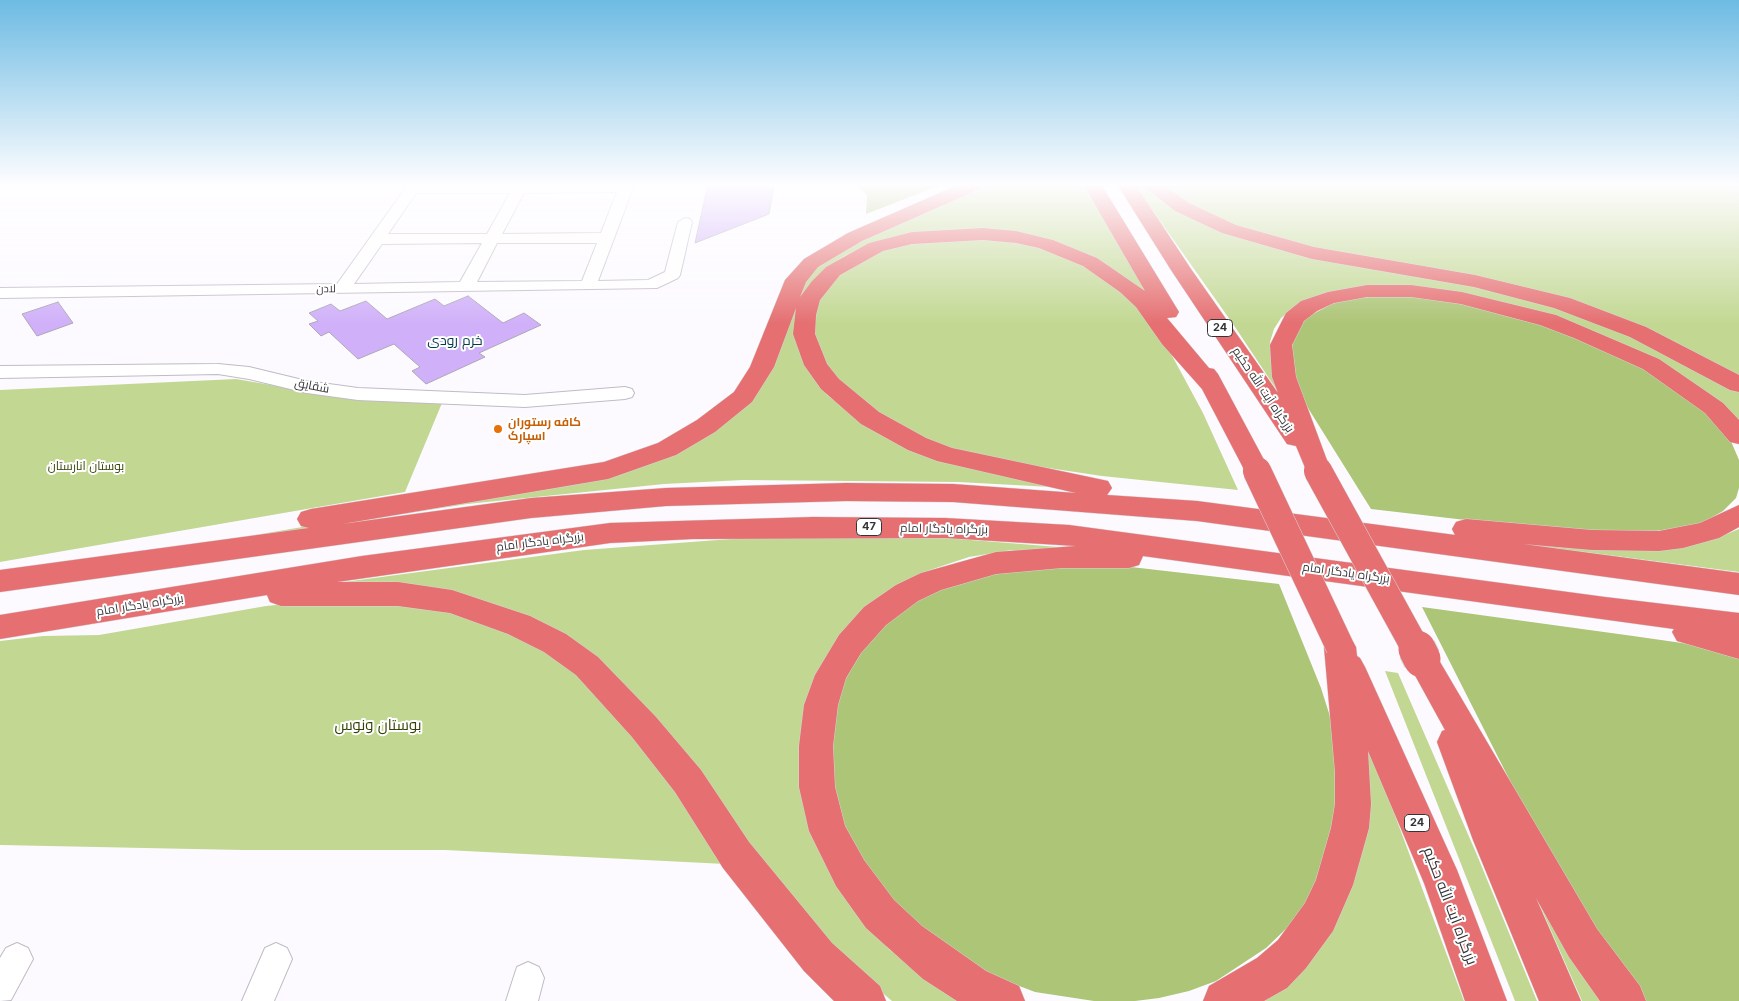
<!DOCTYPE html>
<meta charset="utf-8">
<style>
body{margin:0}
canvas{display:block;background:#fcfaff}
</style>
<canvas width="1739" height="1001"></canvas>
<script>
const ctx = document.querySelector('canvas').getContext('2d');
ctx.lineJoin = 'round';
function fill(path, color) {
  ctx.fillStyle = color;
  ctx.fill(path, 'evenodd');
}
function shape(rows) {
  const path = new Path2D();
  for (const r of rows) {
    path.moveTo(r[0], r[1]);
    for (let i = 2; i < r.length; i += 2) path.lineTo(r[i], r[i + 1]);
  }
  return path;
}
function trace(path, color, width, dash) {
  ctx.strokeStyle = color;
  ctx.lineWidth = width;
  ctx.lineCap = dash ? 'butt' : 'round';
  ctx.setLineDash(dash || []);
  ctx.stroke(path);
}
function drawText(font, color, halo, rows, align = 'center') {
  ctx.font = font + ' Inter,Cairo,sans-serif';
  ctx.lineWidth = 4;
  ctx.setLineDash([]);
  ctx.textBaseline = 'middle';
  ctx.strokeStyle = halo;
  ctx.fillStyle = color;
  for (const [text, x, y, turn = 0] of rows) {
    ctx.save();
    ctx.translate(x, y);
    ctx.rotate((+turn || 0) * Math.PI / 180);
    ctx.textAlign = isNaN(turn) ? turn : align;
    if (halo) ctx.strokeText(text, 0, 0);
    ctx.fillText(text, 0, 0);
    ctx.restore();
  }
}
const green = shape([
 [985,184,1082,184,1153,301,1097,260,967,230,922,232,873,244,846,255,827,267,802,295,827,395,865,424,1070,488,958,482,743,480,664,484,467,504,126,557,555,484,718,427,810,273,832,255],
 [1134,184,1143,184,1209,225,1509,292,1616,327,1739,391,1739,423,1424,288,1293,308,1281,318,1274,329,1270,342,1271,361,1279,386,1292,413,1233,324],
 [1161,184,1739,184,1739,378,1611,316,1335,254,1260,233,1220,220,1187,204],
 [977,238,1029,245,1071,258,1132,298,1169,350,1203,413,1238,490,1102,476,981,458,934,443,898,428,854,397,824,361,815,340,814,315,823,291,843,270,877,251,914,242],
 [236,379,358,400,442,403,405,492,0,562,0,390],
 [1739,529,1739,572,1437,533,1628,549,1712,540],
 [758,537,946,538,1096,550,1012,550,969,557,921,573,811,827,824,862,863,922,890,950,918,972,964,1001,892,1001,834,952,647,711,613,673,578,644,538,620,473,597,299,588,584,550],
 [368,599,473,616,569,664,667,775,725,864,445,850,242,850,0,845,0,641,43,636,99,635,266,606,307,602],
 [1385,671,1398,673,1477,855,1537,1001,1515,1001],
 [1364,732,1464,1001,1263,1001],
 [1504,824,1606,1001,1582,1001]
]);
const forest = shape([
 [856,184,943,184,866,214,867,195],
 [1402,295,1456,301,1532,320,1642,367,1702,407,1730,439,1739,460,1739,488,1736,498,1723,511,1699,525,1642,533,1543,529,1371,509,1298,392,1290,361,1294,333,1309,316,1334,303,1353,298],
 [1037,567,1131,567,1279,584,1321,688,1333,726,1338,755,1336,817,1321,872,1308,900,1289,926,1266,948,1216,981,1189,991,1159,998,1135,1001,1094,1001,1035,992,1001,979,969,963,906,916,869,874,842,821,834,792,831,732,844,682,870,639,905,606,963,579],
 [1422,607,1633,636,1696,645,1739,655,1739,1001,1639,1001,1539,838]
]);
const building = shape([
 [708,184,774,187,769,214,695,243,708,184],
 [468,296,503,323,524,313,541,325,479,353,485,357,426,384,412,371,420,367,394,344,358,359,329,332,321,336,309,324,318,321,309,313,331,304,340,311,366,301,387,319,435,299,444,306,468,296],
 [58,302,73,323,37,336,22,314,58,302]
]);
const minor = shape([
 [628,184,633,188,598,281,648,280,665,272,678,222,685,218,690,219,692,222,680,275,678,278,657,288,0,298,0,288,337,284,407,186,628,184],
 [617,192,601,233,502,234,524,193,617,192],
 [416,193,510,193,487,234,388,234,416,193],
 [482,243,460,282,354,284,382,244,482,243],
 [497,243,597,243,582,281,477,282,497,243],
 [218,364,249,367,307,381,358,388,525,395,625,387,632,389,634,393,632,397,625,399,525,407,358,400,307,393,249,379,218,374,0,378,0,366,218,364],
 [17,943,28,948,33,959,11,1000,0,1001,0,958,6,948,17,943],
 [276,943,287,948,292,959,274,1001,242,1001,265,948,276,943],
 [528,962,539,967,544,978,538,1001,506,1001,517,967,528,962]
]);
const highway = shape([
 [960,184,985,184,982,188,862,241,818,267,806,282,800,297,812,281,826,267,869,243,912,232,983,228,1016,231,1053,240,1097,258,1145,291,1083,184,1101,184,1179,312,1176,317,1167,318,1209,368,1214,369,1218,374,1270,471,1266,477,1257,480,1248,477,1202,389,1162,344,1136,307,1120,292,1083,266,1039,248,1016,243,983,240,912,244,883,251,840,275,820,300,816,315,815,334,827,364,839,379,879,412,926,438,952,448,1108,481,1112,488,1107,495,1197,501,1455,535,1452,529,1456,522,1466,519,1592,530,1659,531,1700,523,1739,505,1739,527,1719,538,1683,548,1659,551,1592,550,1523,544,1739,573,1739,595,1197,521,953,502,846,501,666,506,531,518,0,592,0,570,309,528,301,526,297,519,301,512,311,509,604,462,658,443,697,420,734,392,750,367,785,280,804,259,848,233,960,184],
 [796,308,793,334,804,365,821,389,861,424,908,450,937,461,1076,493,953,484,846,483,666,488,531,498,342,524,608,479,676,455,715,432,752,402,774,367,796,308],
 [1117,184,1135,184,1191,269,1278,393,1272,377,1270,345,1286,313,1301,301,1328,292,1367,285,1411,285,1462,292,1556,315,1659,359,1723,403,1739,420,1739,444,1730,442,1705,413,1643,369,1574,338,1540,325,1461,304,1411,297,1367,297,1334,303,1317,311,1304,321,1292,345,1296,377,1331,471,1327,477,1318,480,1309,477,1296,446,1287,444,1171,270,1117,184],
 [1141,184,1162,184,1189,203,1236,225,1314,247,1475,275,1570,298,1646,327,1739,375,1739,392,1730,390,1630,337,1554,308,1474,287,1312,259,1222,233,1175,211,1141,184],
 [813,517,945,518,1069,525,1605,597,1739,613,1739,659,1677,641,1672,632,1674,629,1143,556,1139,565,1129,568,1062,568,996,574,941,590,918,601,886,625,861,653,846,678,838,705,833,746,835,787,845,826,864,860,894,900,922,926,986,971,1019,986,1025,1001,957,1001,923,979,866,928,836,886,809,831,799,787,799,746,804,705,815,675,839,635,864,607,896,585,921,573,996,552,1076,546,945,538,693,539,610,543,337,582,398,582,452,590,530,616,566,634,598,657,656,717,701,770,749,842,832,943,880,986,886,1001,834,1001,804,971,723,868,675,792,632,737,576,675,544,652,508,634,450,613,398,606,281,606,270,602,267,595,0,639,0,615,362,556,610,523,813,517],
 [1340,634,1351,638,1356,647,1357,656,1360,658,1365,667,1457,870,1507,1001,1465,1001,1424,883,1368,751,1371,804,1369,828,1353,885,1333,931,1306,968,1287,988,1264,1001,1203,1001,1209,986,1257,958,1278,940,1305,903,1316,880,1331,828,1335,804,1335,772,1324,647,1329,638,1340,634],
 [1422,646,1433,650,1597,929,1640,986,1646,1001,1600,1001,1569,957,1536,898,1581,1001,1539,1001,1473,840,1437,742,1442,731,1445,730,1406,659,1411,650,1422,646]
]);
const highwayBridgeFar1 = shape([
 [1257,471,1340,647],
 [1318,471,1417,651]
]);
const highwayBridge = shape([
 [1417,649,1422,659]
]);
const markers = [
 [498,429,5,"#e8710a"]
];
const farStreetnames = [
 ["لادن",326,289,-1]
];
const shields = [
 [1220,328,25],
 [869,527,25],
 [1417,823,25]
];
const shieldNames = [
 ["24",1220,328],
 ["47",869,527],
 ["24",1417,823]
];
const streetNames = [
 ["شقایق",312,386,11],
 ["بزرگراه آیت الله حکیم",1263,390,56],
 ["بزرگراه یادگار امام",944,529,1],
 ["بزرگراه یادگار امام",540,542,-7],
 ["بزرگراه یادگار امام",1346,573,8],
 ["بزرگراه یادگار امام",140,605,-9]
];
const foodNames = [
 ["کافه رستوران",508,422],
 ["اسپارک",508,436]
];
const parkNames = [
 ["بوستان انارستان",86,466]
];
const neighbourhoodNames = [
 ["خرم رودی",455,341]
];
const nearParknames = [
 ["بوستان ونوس",378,725]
];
const nearStreetnames = [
 ["بزرگراه آیت الله حکیم",1450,906,69]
];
fill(green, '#c2d892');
fill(forest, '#adc577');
fill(building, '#d0b0f9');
trace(building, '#aca8b3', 1);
trace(minor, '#c0bbc6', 2);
trace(highway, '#d7d6d7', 1);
fill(minor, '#fff');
fill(highway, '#e56f71');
trace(highwayBridgeFar1, '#d7d6d7', 29, []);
trace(highwayBridge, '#d7d6d7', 39, []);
trace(highwayBridgeFar1, '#e56f71', 28);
trace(highwayBridge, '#e56f71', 37);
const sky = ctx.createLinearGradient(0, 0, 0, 324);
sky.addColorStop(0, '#6dbbe3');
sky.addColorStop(0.57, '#fefdff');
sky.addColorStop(1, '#fefdff00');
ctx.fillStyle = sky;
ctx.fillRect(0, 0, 1739, 324);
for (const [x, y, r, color] of markers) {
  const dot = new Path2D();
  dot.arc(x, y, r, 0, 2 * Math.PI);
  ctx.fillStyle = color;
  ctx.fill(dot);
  trace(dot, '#fff', 2);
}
drawText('11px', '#353337', '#fff', farStreetnames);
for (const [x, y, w] of shields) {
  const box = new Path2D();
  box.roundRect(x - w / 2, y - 8.5, w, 17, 4);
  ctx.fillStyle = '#fff';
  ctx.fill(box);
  trace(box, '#353337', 1);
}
drawText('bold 11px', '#353337', null, shieldNames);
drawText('12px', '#353337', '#fff', streetNames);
drawText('bold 12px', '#c56008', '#fff', foodNames, 'left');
drawText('12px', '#344206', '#fff', parkNames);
drawText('14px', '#033c4c', '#fff', neighbourhoodNames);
drawText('15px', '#344206', '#fff', nearParknames);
drawText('15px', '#353337', '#fff', nearStreetnames);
</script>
